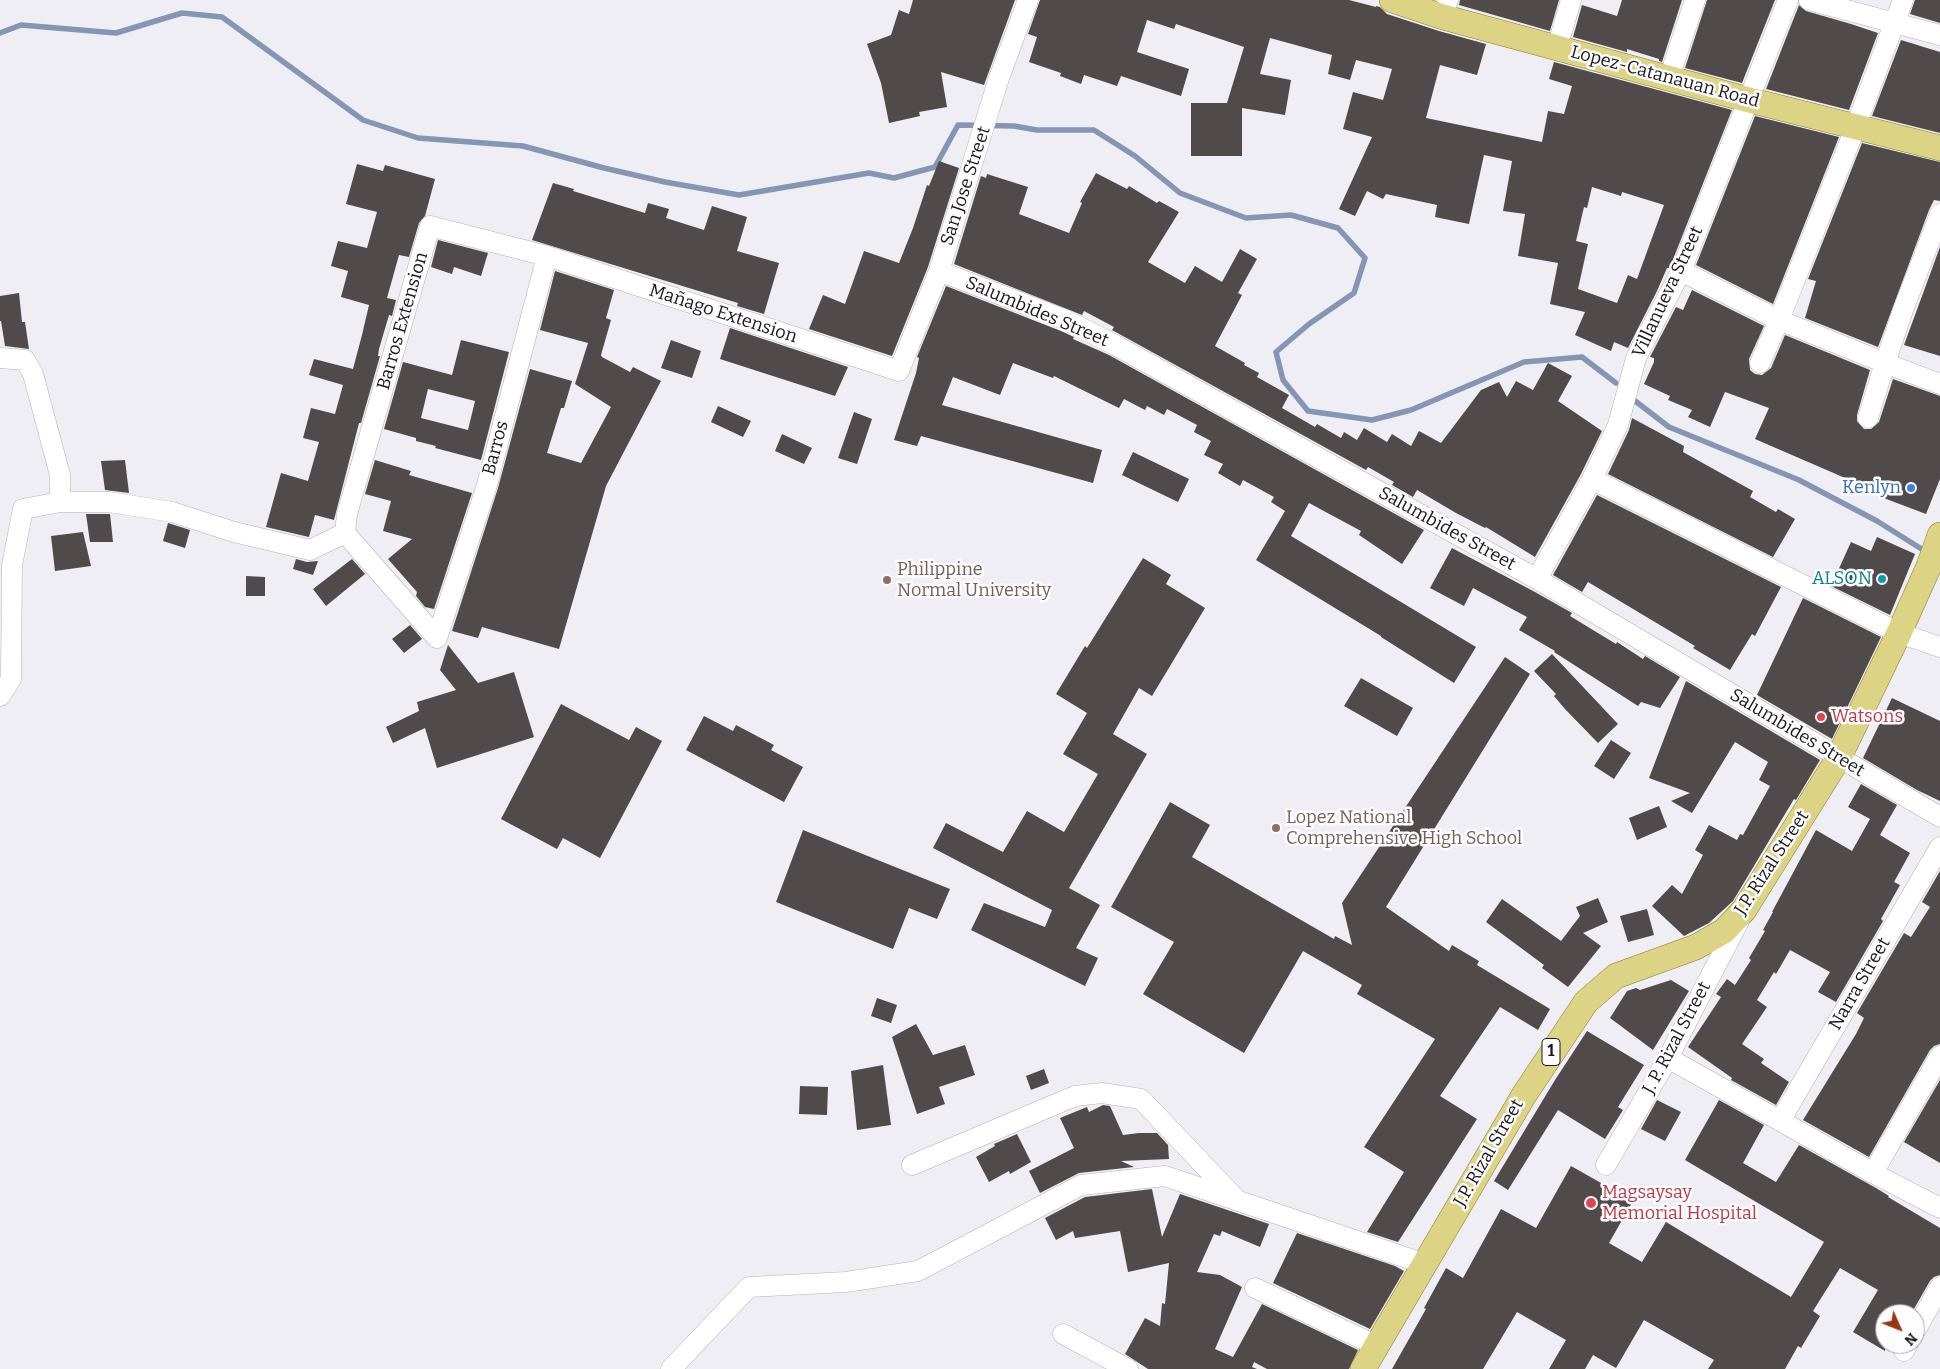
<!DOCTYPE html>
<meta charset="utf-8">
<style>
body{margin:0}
#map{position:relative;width:1940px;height:1369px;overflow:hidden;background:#efeef4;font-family:Bitter,serif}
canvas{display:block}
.north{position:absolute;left:1875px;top:1304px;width:50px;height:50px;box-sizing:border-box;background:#fdfcfe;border:1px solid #a1a1a3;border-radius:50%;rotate:134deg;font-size:14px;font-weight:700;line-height:20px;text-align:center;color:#18181a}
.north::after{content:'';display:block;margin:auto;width:18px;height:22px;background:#9b3413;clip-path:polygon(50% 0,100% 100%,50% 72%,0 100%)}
</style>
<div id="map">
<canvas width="1940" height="1369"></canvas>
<div class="north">N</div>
</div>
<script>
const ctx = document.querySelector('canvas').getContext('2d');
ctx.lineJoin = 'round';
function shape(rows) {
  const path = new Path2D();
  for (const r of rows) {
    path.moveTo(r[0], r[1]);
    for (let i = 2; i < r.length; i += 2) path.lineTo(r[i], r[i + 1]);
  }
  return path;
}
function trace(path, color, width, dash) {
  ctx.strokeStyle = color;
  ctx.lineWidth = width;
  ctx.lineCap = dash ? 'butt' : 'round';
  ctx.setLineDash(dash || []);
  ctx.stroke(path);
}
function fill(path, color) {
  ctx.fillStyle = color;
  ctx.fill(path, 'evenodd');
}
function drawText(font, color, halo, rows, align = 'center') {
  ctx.font = font + ' Bitter,serif';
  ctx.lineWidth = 5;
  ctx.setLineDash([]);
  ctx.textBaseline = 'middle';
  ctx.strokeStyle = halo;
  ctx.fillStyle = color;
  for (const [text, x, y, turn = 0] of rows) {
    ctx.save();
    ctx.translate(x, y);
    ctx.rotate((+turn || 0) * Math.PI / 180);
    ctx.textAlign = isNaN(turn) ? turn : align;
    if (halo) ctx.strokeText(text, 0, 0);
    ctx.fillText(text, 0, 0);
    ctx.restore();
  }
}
const stream = shape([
 [0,33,21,25,116,33,182,13,222,17,363,120,418,138,523,146,604,168,665,182,739,195,869,173,894,178,935,167,958,125,1014,126,1037,130,1094,130,1135,156,1180,193,1246,218,1291,215,1338,228,1365,258,1354,293,1309,324,1276,352,1283,380,1308,411,1372,420,1411,410,1524,362,1582,357,1616,383],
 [1630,397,1669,427,1799,480,1877,521,1920,548,1929,552]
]);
const building = shape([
 [913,0,1015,0,984,85,941,72,947,107,919,112,920,116,889,123,881,83,867,44,891,35,899,10,909,14],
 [1040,0,1349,0,1376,7,1376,6,1380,7,1387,14,1439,31,1486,44,1477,75,1440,65,1426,118,1542,142,1548,111,1564,114,1572,86,1549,79,1554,62,1732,110,1672,262,1669,268,1667,268,1657,291,1628,348,1614,342,1611,351,1575,335,1585,312,1550,304,1558,263,1518,256,1525,214,1503,211,1512,161,1484,155,1469,224,1435,217,1437,205,1386,194,1383,199,1367,191,1355,216,1339,209,1372,137,1343,129,1353,92,1383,100,1392,69,1356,60,1350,80,1328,74,1332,55,1270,38,1260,74,1291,80,1285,115,1242,108,1242,156,1191,156,1191,103,1227,103,1244,47,1176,24,1174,29,1147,20,1137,52,1189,69,1181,96,1121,76,1117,86,1084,75,1081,84,1060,76,1061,73,1029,62,1037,37,1028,34],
 [1592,187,1621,196,1622,192,1664,205,1637,279,1628,275,1617,303,1578,289,1588,244,1576,241,1584,207,1587,208],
 [1460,0,1559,0,1550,31,1459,5],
 [1622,0,1682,0,1662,62,1659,61,1659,59,1627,49,1627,52,1573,37,1582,5,1617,16],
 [1707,0,1775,0,1742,83,1685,68],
 [1915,0,1940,0,1940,23,1910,14],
 [1799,5,1806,11,1851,24,1878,33,1849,110,1766,89],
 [1901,40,1940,52,1940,133,1872,116],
 [1755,116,1839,137,1773,304,1696,265],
 [1862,143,1940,162,1940,201,1934,200,1929,210,1878,347,1805,318,1816,281,1808,279],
 [939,161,959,168,928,267,892,356,809,329,823,295,845,304,864,251,899,263,913,228,927,185,929,186],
 [357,164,383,171,385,165,435,179,425,216,419,223,409,257,399,255,387,298,396,300,392,316,389,315,379,349,378,356,380,356,361,423,359,423,334,520,315,515,309,537,266,527,281,473,308,481,319,442,303,438,311,408,335,414,343,385,309,375,314,359,353,369,362,335,369,305,341,297,348,271,331,266,338,241,367,248,377,212,346,204],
 [1096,173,1127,189,1129,186,1157,203,1159,201,1179,212,1148,262,1185,283,1195,266,1222,282,1240,249,1257,259,1238,293,1242,295,1215,346,1245,363,1244,365,1259,373,1257,377,1289,395,1282,408,1315,427,1317,424,1341,438,1344,432,1357,440,1364,428,1387,442,1392,434,1411,446,1419,431,1441,443,1481,390,1499,382,1507,397,1516,381,1533,390,1548,363,1572,376,1558,401,1602,431,1581,474,1535,557,1486,527,1485,528,1456,513,1417,490,1413,497,1392,485,1394,482,1368,467,1366,470,1112,330,1114,327,1084,311,1082,315,954,264,981,176,986,178,987,174,1028,187,1019,214,1069,233,1082,203,1080,202],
 [553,183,574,189,573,191,645,213,648,203,669,209,666,218,704,230,712,206,747,217,737,251,779,263,764,314,737,306,738,303,532,240],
 [438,240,488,253,481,276,454,267,452,274,431,267],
 [1940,247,1940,356,1904,345],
 [555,271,614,290,606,318,611,320,601,355,602,357,630,372,633,367,661,381,606,486,559,649,482,627,478,638,452,631,498,488,530,369,572,381,564,408,561,408,547,453,581,463,611,407,575,384,588,343,540,330],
 [946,286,1061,331,1074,337,1073,339,1109,355,1424,530,1402,564,1359,535,1361,531,1309,503,1291,536,1476,647,1454,683,1381,637,1381,636,1256,560,1285,511,1271,502,1274,497,1243,480,1240,486,1218,473,1223,464,1204,455,1211,441,1194,432,1197,425,1167,409,1164,415,1147,406,1145,410,1124,399,1119,408,1054,376,1053,378,1013,363,1000,395,953,377,942,405,1102,450,1093,483,921,436,917,446,894,440,916,373,919,358,917,357],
 [1692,290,1764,326,1749,359,1750,370,1755,374,1762,375,1771,368,1785,335,1870,370,1857,415,1857,421,1864,429,1871,429,1879,422,1893,379,1940,396,1940,479,1926,514,1881,497,1882,494,1755,439,1769,408,1725,392,1710,427,1688,417,1692,410,1668,400,1670,396,1644,384,1654,362,1654,358,1650,357,1676,307,1683,310],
 [19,293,22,322,25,322,29,349,5,346,1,321,0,321,0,296],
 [730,328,848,367,835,396,720,359],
 [461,340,509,352,481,460,435,448,436,446,416,441,416,438,384,429,403,362,452,375],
 [428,389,475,401,468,430,421,418],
 [671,340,701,351,692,378,661,368],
 [718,406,751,421,743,437,711,422],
 [854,412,872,419,857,464,838,458],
 [1632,418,1684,446,1683,452,1753,491,1750,497,1776,512,1778,509,1795,519,1773,557,1608,474,1629,430],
 [782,434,812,448,804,464,775,451],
 [1133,452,1189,479,1178,502,1122,475],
 [125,460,129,493,105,490,101,461],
 [375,460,411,471,409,475,472,493,434,609,425,607,416,596,417,592,388,559,412,539,383,531,391,501,365,494],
 [1597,495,1781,587,1755,636,1752,634,1730,670,1693,648,1695,646,1588,582,1582,592,1553,575],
 [86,514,110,514,113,542,90,542],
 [168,523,190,530,185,548,163,541],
 [83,532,91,566,55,571,51,536],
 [1877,537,1915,554,1890,615,1831,586,1851,542,1871,551],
 [1452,548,1535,592,1572,613,1570,616,1616,644,1617,642,1643,659,1645,656,1680,677,1660,708,1641,702,1638,706,1554,652,1555,651,1519,630,1527,617,1473,588,1464,606,1430,588],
 [1143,558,1171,575,1166,584,1205,608,1152,696,1139,688,1113,734,1147,754,1069,888,1100,905,1076,948,1098,958,1085,986,971,930,984,903,1045,927,1052,910,933,848,946,823,1003,852,1027,811,1064,832,1098,774,1063,754,1087,713,1056,694,1085,646,1087,648],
 [296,559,307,562,318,561,313,575,293,569],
 [352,559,365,574,326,606,313,589],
 [246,576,265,577,265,596,246,596],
 [1803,598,1881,637,1832,739,1757,695],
 [410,625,422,639,404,653,392,639],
 [448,645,478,683,514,672,534,737,437,768,425,728,393,743,386,727,419,711,417,702,456,690,440,670],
 [1552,654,1618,724,1598,743,1565,709,1554,696,1556,694,1534,671],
 [1505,657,1530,674,1386,907,1449,951,1452,945,1479,961,1477,965,1550,1009,1538,1030,1500,1007,1440,1096,1477,1119,1398,1242,1367,1232,1404,1172,1364,1147,1435,1039,1357,994,1362,985,1303,951,1244,1053,1143,994,1174,942,1111,907,1170,802,1210,825,1192,857,1334,939,1335,936,1352,945,1342,903],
 [1361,678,1413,708,1397,736,1344,706],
 [1686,681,1820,760,1796,800,1794,799,1733,901,1709,923,1684,936,1652,906,1672,885,1682,894,1703,855,1695,850,1709,825,1737,840,1740,834,1743,835,1770,786,1759,780,1768,762,1735,742,1692,813,1671,801,1690,793,1649,778],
 [1892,698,1940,721,1940,801,1917,790,1863,758],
 [561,704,629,740,636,727,662,741,600,858,563,838,557,849,501,819],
 [704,716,733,731,736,725,774,745,771,750,803,767,784,802,686,750],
 [1611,740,1631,753,1614,779,1594,766],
 [1861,784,1897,805,1880,835,1910,853,1894,882,1900,885,1881,919,1883,921,1836,1002,1818,992,1830,972,1790,950,1776,974,1774,972,1757,1000,1767,1007,1742,1044,1764,1059,1761,1063,1789,1082,1776,1105,1731,1080,1732,1078,1688,1047,1721,997,1716,994,1727,979,1735,985,1751,960,1749,958,1765,931,1763,930,1773,912,1772,912,1816,830,1852,851,1870,819,1848,807],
 [1659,806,1667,827,1637,840,1629,818],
 [803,830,950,889,937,919,909,908,893,949,776,902],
 [1940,871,1940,1044,1934,1046,1930,1050,1869,1157,1803,1120,1856,1034,1864,1018,1857,1013,1904,933,1911,937,1930,907,1922,902],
 [1598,898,1608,922,1583,933,1601,946,1568,987,1542,968,1544,965,1486,922,1502,899,1561,941,1580,916,1576,907],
 [1647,909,1654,935,1628,942,1620,916],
 [1671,980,1689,991,1653,1050,1610,1018,1627,991,1636,988,1640,990],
 [877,998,897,1005,891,1023,871,1016],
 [916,1024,933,1055,965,1045,975,1075,939,1087,945,1104,917,1114,892,1037],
 [1587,1031,1644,1065,1618,1107,1623,1110,1605,1139,1558,1110,1508,1190,1494,1181,1555,1080],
 [883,1065,891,1125,857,1130,851,1071],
 [1044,1069,1049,1083,1031,1090,1026,1076],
 [1940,1080,1940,1163,1904,1142],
 [800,1086,828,1087,827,1115,799,1114],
 [1657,1100,1681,1112,1665,1141,1641,1129],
 [1719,1100,1764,1125,1743,1163,1776,1182,1799,1145,1876,1188,1889,1196,1888,1197,1940,1228,1940,1275,1934,1277,1930,1281,1911,1314,1885,1314,1885,1351,1853,1332,1878,1290,1840,1268,1813,1311,1820,1316,1801,1348,1798,1346,1785,1369,1708,1369,1714,1360,1644,1320,1616,1368,1593,1355,1585,1369,1549,1369,1566,1340,1517,1312,1483,1369,1392,1369,1426,1309,1424,1308,1446,1268,1463,1278,1501,1209,1536,1228,1571,1166,1633,1201,1609,1243,1642,1262,1666,1222,1791,1297,1824,1242,1685,1160],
 [1103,1105,1110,1106,1123,1135,1139,1133,1157,1133,1168,1145,1169,1159,1121,1161,1134,1167,1079,1173,1040,1193,1029,1171,1074,1148,1060,1118,1087,1107,1089,1112],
 [1017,1134,1031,1162,1010,1174,1009,1171,989,1182,976,1157,995,1146,994,1144],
 [1152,1189,1162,1237,1180,1194,1269,1224,1260,1247,1222,1231,1220,1236,1214,1234,1197,1272,1220,1275,1242,1287,1215,1349,1233,1357,1262,1304,1358,1350,1349,1369,1267,1369,1254,1362,1252,1367,1257,1369,1148,1369,1125,1354,1145,1318,1160,1326,1162,1303,1165,1304,1169,1263,1128,1272,1120,1231,1075,1238,1073,1231,1056,1240,1045,1218,1085,1197],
 [1297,1233,1395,1266,1404,1271,1370,1329,1273,1283]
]);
const minor = shape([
 [1809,0,1940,35],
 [1443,17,1448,0],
 [1557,48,1571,0],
 [1669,78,1695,0],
 [939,271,1066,320,1115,345,1537,579,1940,817],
 [1681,271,1779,320,1885,363,1903,310,1940,214],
 [0,358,25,360,33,374,60,475,60,502],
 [1760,363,1779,320,1856,126,1903,0],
 [1868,418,1885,363,1940,384],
 [1592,479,1899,633,1940,647],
 [345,533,347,514,430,226,547,256,899,371,939,271,999,78,1028,0],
 [345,533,437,638],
 [1537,579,1592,479,1618,425,1636,358,1681,271,1788,0],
 [437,638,487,485,547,256],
 [0,696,11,679,12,565,23,509,60,502,109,502,172,512,234,532,310,550,345,533],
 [1668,1058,1873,1173,1940,1208],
 [1780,1121,1940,847],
 [912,1165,1075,1096,1102,1093,1141,1099,1235,1198],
 [1606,1165,1668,1058,1739,921],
 [1873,1173,1940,1056],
 [1255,1288,1377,1346],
 [1915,1331,1940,1287],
 [1063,1334,1128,1369],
 [1904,1351,1908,1344],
 [671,1369,749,1287,846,1282,918,1271,1081,1185,1165,1176,1425,1264]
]);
const major = shape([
 [1392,0,1443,17,1749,100,1940,148],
 [1363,1369,1524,1095,1586,1002,1616,976,1696,947,1724,931,1744,910,1838,759,1899,633,1929,566,1940,535]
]);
const markers = [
 [1911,488,5,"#3f7fe0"],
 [1882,579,5,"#0f9aa8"],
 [887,580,5,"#8d6e63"],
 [1821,717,5,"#e0444e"],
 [1276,828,5,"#8d6e63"],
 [1591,1203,6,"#e0444e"]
];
const shields = [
 [1551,1052,18]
];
const shieldNames = [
 ["1",1551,1052]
];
const streetNames = [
 ["Lopez-Catanauan Road",1665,77,15],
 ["San Jose Street",966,186,-72],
 ["Villanueva Street",1668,292,-65],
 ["Salumbides Street",1037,312,23],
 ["Mañago Extension",723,314,18],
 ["Barros Extension",403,321,-74],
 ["Barros",496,448,-75],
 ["Salumbides Street",1447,529,29],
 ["Salumbides Street",1797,733,31],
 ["J.P. Rizal Street",1772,863,-57],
 ["Narra Street",1860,984,-60],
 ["J. P. Rizal Street",1677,1038,-62],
 ["J.P. Rizal Street",1489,1153,-60]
];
const shopNames = [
 ["Kenlyn",1901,488]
];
const educationNames = [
 ["Philippine",897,570],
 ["Normal University",897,591],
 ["Lopez National",1286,818],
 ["Comprehensive High School",1286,839]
];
const cultureNames = [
 ["ALSON",1872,579]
];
const healthNames = [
 ["Watsons",1831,717],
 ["Magsaysay",1602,1193],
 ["Memorial Hospital",1602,1214]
];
trace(stream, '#8496b3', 5.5);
fill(building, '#504b4a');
trace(minor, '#b3b2b7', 21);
trace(major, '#887e2a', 26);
trace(minor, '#fff', 20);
trace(major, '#dcd384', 25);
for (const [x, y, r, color] of markers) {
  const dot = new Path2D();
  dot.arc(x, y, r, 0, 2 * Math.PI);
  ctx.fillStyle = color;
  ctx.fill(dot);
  trace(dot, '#fdfcfe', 2);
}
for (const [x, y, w] of shields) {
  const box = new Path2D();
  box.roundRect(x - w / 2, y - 13.5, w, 27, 4);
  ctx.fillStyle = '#fdfcfe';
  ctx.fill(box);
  trace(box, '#18181a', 1);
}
drawText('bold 16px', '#18181a', null, shieldNames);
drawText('18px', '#18181a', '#fdfcfe', streetNames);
drawText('18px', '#366cbe', '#fdfcfe', shopNames, 'right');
drawText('18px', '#785e54', '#fdfcfe', educationNames, 'left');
drawText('18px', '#0d838f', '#fdfcfe', cultureNames, 'right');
drawText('18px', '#be3a42', '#fdfcfe', healthNames, 'left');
</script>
